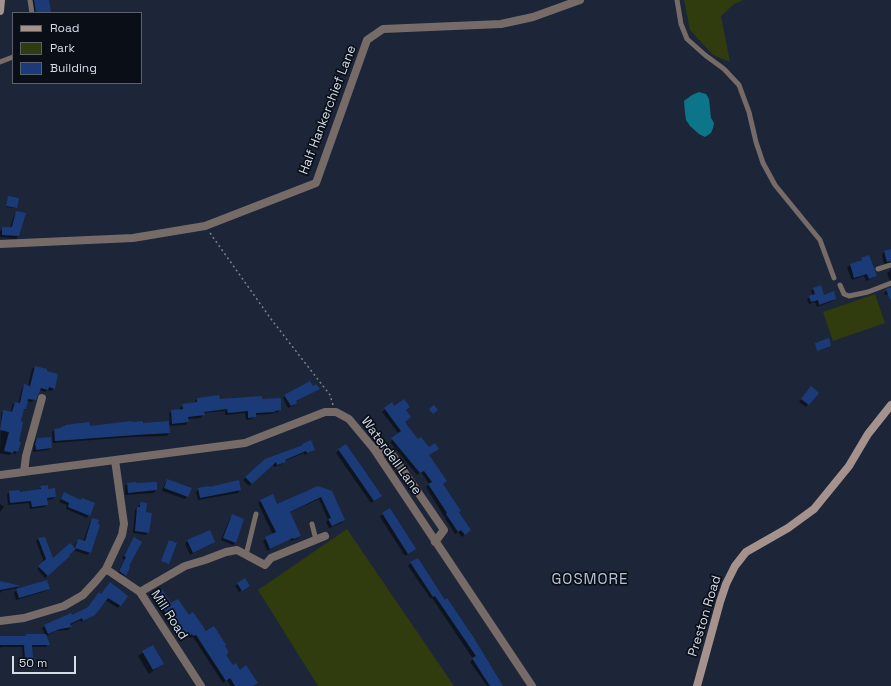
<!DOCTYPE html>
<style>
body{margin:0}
#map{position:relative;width:891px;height:686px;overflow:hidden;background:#1c2638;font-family:"Space Grotesk",sans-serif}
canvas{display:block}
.legend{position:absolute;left:12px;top:12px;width:130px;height:72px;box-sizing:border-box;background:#0a0f17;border:1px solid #5b616b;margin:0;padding:5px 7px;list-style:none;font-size:12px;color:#d5dce8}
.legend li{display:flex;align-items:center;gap:8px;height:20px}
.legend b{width:20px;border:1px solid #5b616b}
.scale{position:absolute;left:12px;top:656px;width:64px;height:18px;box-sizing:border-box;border:2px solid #d5dce8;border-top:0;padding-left:5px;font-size:12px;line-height:14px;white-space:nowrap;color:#d5dce8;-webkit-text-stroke:3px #0a0f17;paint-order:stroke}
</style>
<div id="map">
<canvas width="891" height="686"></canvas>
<ul class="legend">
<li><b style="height:5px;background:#a5928d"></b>Road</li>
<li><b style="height:11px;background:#303c0e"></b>Park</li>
<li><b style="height:11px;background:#1b3b78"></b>Building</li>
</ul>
<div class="scale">50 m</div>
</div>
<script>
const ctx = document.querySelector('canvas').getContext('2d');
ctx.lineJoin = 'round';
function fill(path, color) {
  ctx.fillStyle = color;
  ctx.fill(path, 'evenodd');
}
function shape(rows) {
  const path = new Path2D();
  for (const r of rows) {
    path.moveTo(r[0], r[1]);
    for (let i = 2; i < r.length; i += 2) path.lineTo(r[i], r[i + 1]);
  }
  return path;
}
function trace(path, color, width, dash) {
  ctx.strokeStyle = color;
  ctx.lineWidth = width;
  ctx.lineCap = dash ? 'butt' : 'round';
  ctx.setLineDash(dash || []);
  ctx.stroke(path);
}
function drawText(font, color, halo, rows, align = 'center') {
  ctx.font = font + ' "Space Grotesk",sans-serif';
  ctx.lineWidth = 3.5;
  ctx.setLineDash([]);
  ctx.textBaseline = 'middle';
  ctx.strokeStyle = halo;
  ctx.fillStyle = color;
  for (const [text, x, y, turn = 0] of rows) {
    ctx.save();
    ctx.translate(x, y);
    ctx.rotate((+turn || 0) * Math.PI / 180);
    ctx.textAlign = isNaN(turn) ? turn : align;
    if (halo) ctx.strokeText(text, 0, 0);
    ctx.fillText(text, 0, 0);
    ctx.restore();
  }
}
const green = shape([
 [684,0,743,0,734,4,721,16,730,62,713,55,690,30],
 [875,294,885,323,833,341,823,312],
 [347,529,454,686,318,686,258,590]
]);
const water = shape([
 [699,92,706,94,709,99,711,118,714,123,713,128,711,133,705,137,699,134,690,126,686,120,685,113,684,101,692,95]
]);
const shadow = shape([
 [30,0,48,0,50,13,32,13],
 [8,197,16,207,15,208,6,207],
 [17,212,18,236,16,239,0,237,0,231,3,228,10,228,14,215],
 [891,250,891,265,889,263,884,264,882,255,884,252],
 [862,259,876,276,873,278,866,281,864,276,852,280,847,268,850,265,858,262],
 [891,270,891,281,890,281,887,273],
 [891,288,891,293,885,295,884,293],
 [814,289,824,296,835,299,833,301,817,307,815,302,809,304,807,299,813,296,811,291],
 [35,367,54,388,51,391,47,390,45,392,39,390,32,402,27,401,25,409,23,411,17,443,18,451,15,454,12,453,9,455,0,453,1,414,3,411,11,413,12,405,15,403,18,404,22,388,25,385,28,386,32,369],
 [312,387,319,389,295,402,293,406,288,408,283,398,285,396],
 [809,390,808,404,806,407,799,402],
 [197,399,219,400,261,400,280,410,278,412,273,413,271,414,255,415,252,419,246,420,245,413,225,415,225,411,204,413,201,418,187,419,188,422,185,425,169,426,169,433,167,436,132,437,53,443,52,432,54,430,60,429,61,428,142,424,170,422,169,414,171,411,180,410,180,408,183,405,195,403,195,401],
 [391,404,394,407,405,410,404,422,418,441,429,449,435,451,428,456,442,484,470,530,462,537,458,532,455,534,426,487,429,484,421,472,417,475,390,442,399,434,382,412],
 [37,439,51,448,48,450,33,452,34,442],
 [303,445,314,450,304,455,304,453,285,461,282,464,274,467,273,464,249,486,243,480,265,460,300,447],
 [339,450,378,498,371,503,336,453],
 [168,481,188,496,185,499,162,491,165,483],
 [127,484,156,490,154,493,125,495,125,486],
 [41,487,48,490,55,497,53,499,46,500,47,505,44,507,30,509,29,503,8,505,7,495,9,492,19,493,38,490],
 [318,487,344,520,341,523,329,528,326,522,328,520,319,499,289,513,300,536,297,539,291,541,290,539,267,551,263,541,273,535,258,503,261,500,277,505],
 [208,488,240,490,238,493,198,500,196,492,199,489],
 [64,494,89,515,87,518,66,509,67,505,59,502],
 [141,503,145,513,148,532,146,535,133,533,135,510],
 [0,504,4,507,0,512],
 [383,514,412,551,405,556,380,517],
 [232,515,236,542,233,545,221,540,230,518],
 [93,519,90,552,87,555,73,550,68,555,66,559,45,578,37,569,44,562,36,541,38,539,52,560,74,548,76,542,79,540,83,542,90,522],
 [209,531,214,541,211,544,190,555,185,544,187,541],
 [134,539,125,575,122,577,117,574,124,560,122,558],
 [411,563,502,686,487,686,470,662,473,659,432,598,431,599,408,566],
 [0,582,19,587,18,588,2,591,0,593],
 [238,584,247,586,239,592,235,586],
 [49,589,46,591,16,600,14,593,16,590],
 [162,591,171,604,189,616,224,646,225,655,245,686,231,686,227,680,223,683,193,637,190,638,189,636,184,639,172,624,170,626,152,598],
 [101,595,127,596,118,608,105,600,91,617,81,622,80,620,70,625,71,627,68,630,56,631,46,636,48,644,46,647,31,647,32,658,30,660,23,661,22,647,1,647,0,649,0,636,2,636,2,637,25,637,27,635,45,635,42,628,45,626,88,609],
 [153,646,163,664,149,674,138,656]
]);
const building = shape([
 [34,0,49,0,51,13,36,13],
 [8,196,19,198,17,208,6,206],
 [16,211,26,213,19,236,2,235,2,227,12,227],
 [891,249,891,261,887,262,884,251],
 [869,255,877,276,869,279,867,274,854,278,850,264,862,260,861,258],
 [821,285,824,295,834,291,836,299,819,305,818,300,811,302,809,296,815,294,813,288],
 [891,287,891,299,890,300,886,289],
 [829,338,831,346,817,351,815,343],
 [35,366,47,369,47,371,58,374,55,389,49,387,48,390,41,388,36,400,28,399,26,409,24,409,21,421,23,422,19,442,21,442,18,452,14,451,13,453,4,451,9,432,0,430,3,410,12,412,15,402,20,403,24,384,30,386],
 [310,381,313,386,316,384,320,389,296,401,297,403,291,406,284,395],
 [811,386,819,393,809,405,801,399],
 [219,395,220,399,262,396,262,399,281,398,281,410,275,411,275,412,256,413,256,417,248,418,248,411,228,413,227,409,204,412,205,415,188,417,189,422,172,424,171,410,183,409,182,404,197,402,197,398],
 [404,399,410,407,406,410,411,417,405,422,410,429,418,439,421,437,429,447,435,443,439,449,429,455,447,481,443,484,461,511,459,512,471,530,465,535,461,530,458,532,446,514,447,513,428,484,432,482,424,471,420,473,391,438,401,431,384,408,392,402,394,406],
 [434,405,438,410,433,414,429,409],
 [131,421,132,422,143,421,143,423,169,421,170,433,136,435,55,441,54,429,61,428,61,427,65,426,65,425,89,422,90,426],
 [51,437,52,448,36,450,35,444,37,438],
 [311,440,315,450,307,453,306,451,285,460,286,462,277,465,276,462,252,484,245,477,265,459,303,445,302,444],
 [346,444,382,496,374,501,338,449],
 [167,479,192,488,188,497,164,488],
 [239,480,241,490,200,498,198,488,209,486,209,487],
 [136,482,136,483,157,482,157,490,128,493,127,483],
 [48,485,48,489,55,488,56,497,47,498,48,505,32,507,31,501,10,503,9,491,19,490,20,492,41,489,40,486],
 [318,486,332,491,345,520,332,526,328,519,331,518,321,497,290,512,301,536,294,539,293,538,270,549,265,537,276,532,260,500,273,494,277,504],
 [64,492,81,500,82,498,95,503,90,516,68,507,69,503,61,499],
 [140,502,147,503,146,512,152,513,149,533,135,531,137,507,140,507],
 [390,508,416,549,408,554,382,513],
 [232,514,244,519,236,543,223,538],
 [92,518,99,520,98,524,100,525,91,553,75,548,78,539,85,541],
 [210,530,215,542,193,553,187,540],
 [45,537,53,558,70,543,76,549,69,555,70,556,48,576,38,566,46,559,38,538],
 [134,537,142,542,129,566,130,567,126,576,119,571,126,557,124,556],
 [169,540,177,543,169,564,161,561],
 [418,558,445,600,447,598,474,638,503,686,490,686,477,666,472,658,476,656,435,596,433,597,410,562],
 [245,578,250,586,242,591,237,583],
 [47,580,50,589,19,598,16,589],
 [0,581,21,586,0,590],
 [110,582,128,596,121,606,108,598,95,615,83,621,82,618,70,624,72,627,60,629,48,634,44,625,71,613,72,615,88,607,99,592,101,594],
 [162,589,171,603,178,599,189,615,193,612,206,631,214,626,226,645,225,646,228,651,228,653,226,655,233,665,236,663,240,670,246,665,258,683,253,686,235,686,230,678,226,681,196,635,193,636,192,634,187,637,175,622,173,624,154,595],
 [26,634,46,634,50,645,32,645,33,658,25,659,24,645,0,645,0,636,26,636],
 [153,645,164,664,153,670,142,651]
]);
const path = shape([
 [210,233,271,319,330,395,333,405]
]);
const lane = shape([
 [30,0,32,13],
 [677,0,681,24,687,39,705,55,724,69,739,85,749,112,756,142,763,163,775,185,820,240,834,278],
 [0,62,13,57],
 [878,269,891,265],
 [840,285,844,294,849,296,868,292,891,283],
 [312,524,316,540],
 [246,555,256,514]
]);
const street = shape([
 [0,244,133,238,205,226,316,183,367,40,383,29,501,24,533,17,580,0],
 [374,449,391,453,444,530,435,542],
 [24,472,26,456,42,398],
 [0,475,245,443,325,412,336,412,349,419,374,449,532,686],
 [106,569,140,592,201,686],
 [140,592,185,566,205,560,226,552,237,550,265,565,271,558,325,536],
 [0,621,24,618,64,606,83,595,96,581,106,569,122,535,124,524,115,460]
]);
const secondary = shape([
 [0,11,1,0],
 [697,686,720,602,726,584,735,566,746,552,788,528,814,509,849,466,868,434,891,405]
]);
const streetNames = [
 ["Half Hankerchief Lane",328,110,-69],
 ["Waterdell Lane",391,456,54],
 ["Mill Road",169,615,57],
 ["Preston Road",705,616,-73]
];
const quarterNames = [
 ["GOSMORE",590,580]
];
fill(green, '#303c0e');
fill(water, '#0d758a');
fill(shadow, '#0007');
fill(building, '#1b3b78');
trace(path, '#788190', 1.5, [2, 3]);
trace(lane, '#776b68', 5);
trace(street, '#776b68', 8);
trace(secondary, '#a5928d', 8);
drawText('13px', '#d5dce8', '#0a0f17', streetNames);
ctx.letterSpacing = '1px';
drawText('15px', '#b6c3da', '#0a0f17', quarterNames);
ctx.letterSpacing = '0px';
</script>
